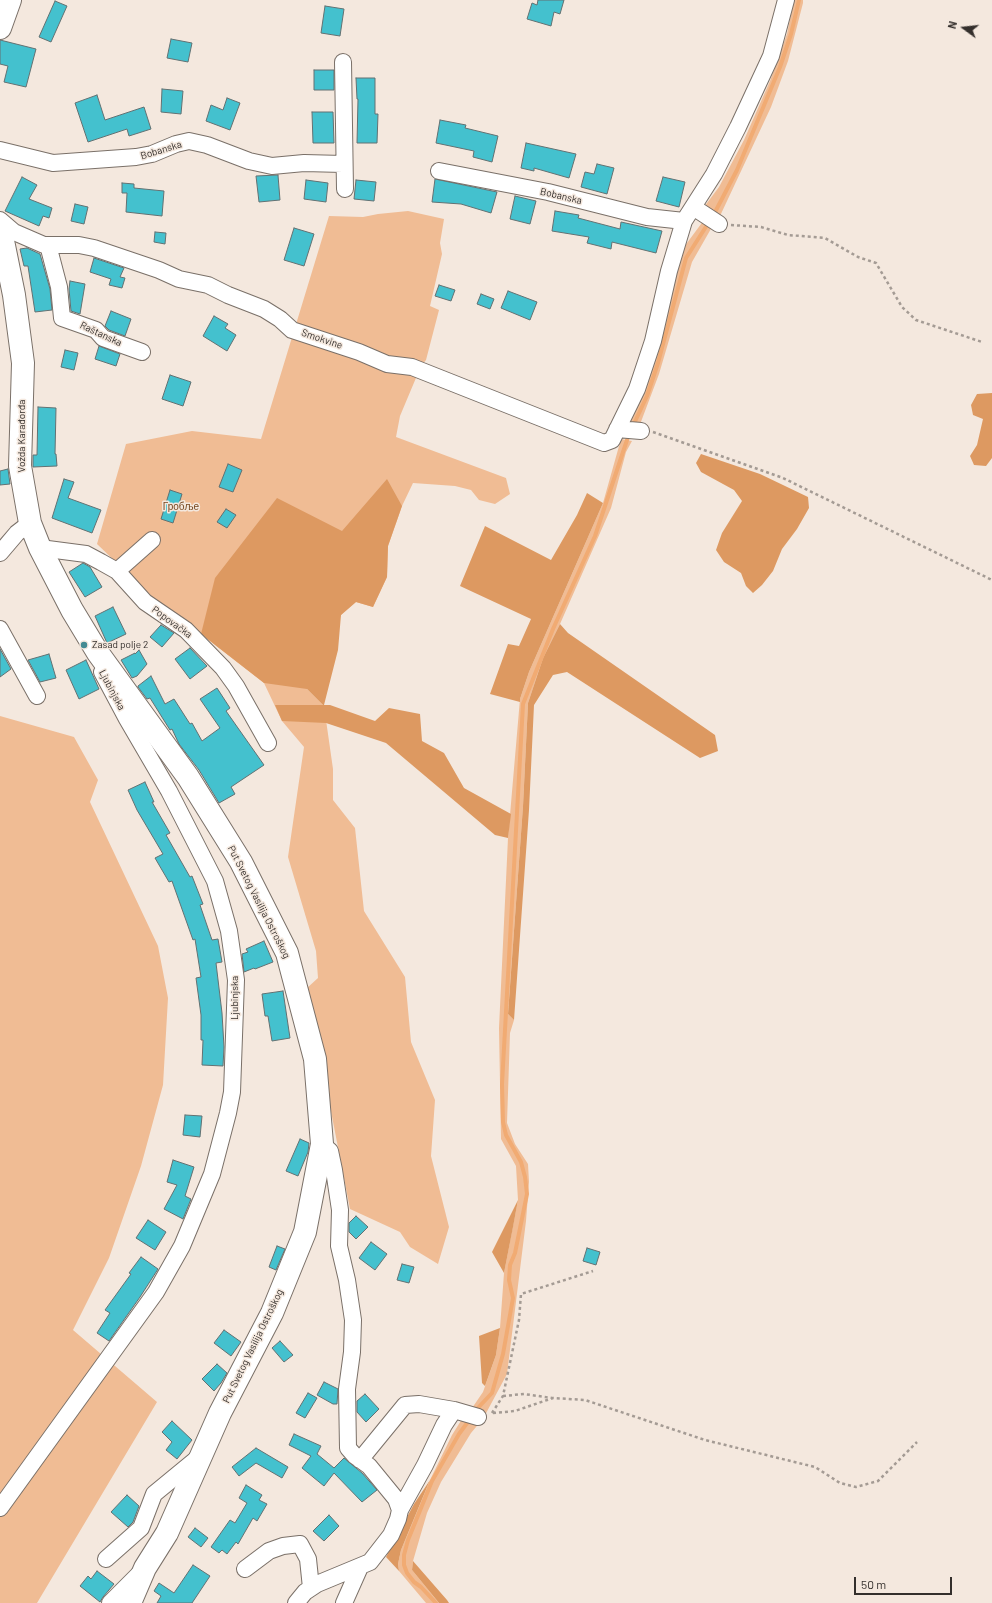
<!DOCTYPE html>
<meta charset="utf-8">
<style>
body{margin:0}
#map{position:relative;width:992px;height:1603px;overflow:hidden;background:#f4e8de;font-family:Barlow,sans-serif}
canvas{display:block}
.north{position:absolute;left:944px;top:8px;width:40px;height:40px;-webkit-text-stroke:3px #f4e8de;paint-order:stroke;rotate:285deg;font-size:11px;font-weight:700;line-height:16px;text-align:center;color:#342f2c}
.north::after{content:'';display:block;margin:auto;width:14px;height:18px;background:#342f2c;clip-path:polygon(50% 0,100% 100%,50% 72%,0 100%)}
.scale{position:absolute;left:854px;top:1577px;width:98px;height:18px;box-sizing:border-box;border:2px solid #342f2c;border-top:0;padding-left:5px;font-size:12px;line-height:14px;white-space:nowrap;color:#342f2c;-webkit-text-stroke:3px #f4e8de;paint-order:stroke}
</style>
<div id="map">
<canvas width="992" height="1603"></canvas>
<div class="north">N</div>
<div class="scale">50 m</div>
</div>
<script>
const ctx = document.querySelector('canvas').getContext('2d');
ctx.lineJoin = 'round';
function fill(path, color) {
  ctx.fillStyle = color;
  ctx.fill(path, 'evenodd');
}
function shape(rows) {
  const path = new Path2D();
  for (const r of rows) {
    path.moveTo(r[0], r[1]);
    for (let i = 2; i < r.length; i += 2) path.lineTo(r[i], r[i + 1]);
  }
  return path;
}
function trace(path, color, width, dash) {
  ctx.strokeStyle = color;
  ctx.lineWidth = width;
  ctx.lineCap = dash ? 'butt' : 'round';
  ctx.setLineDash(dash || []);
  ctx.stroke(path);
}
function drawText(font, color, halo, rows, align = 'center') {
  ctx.font = font + ' Barlow,sans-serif';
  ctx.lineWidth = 3;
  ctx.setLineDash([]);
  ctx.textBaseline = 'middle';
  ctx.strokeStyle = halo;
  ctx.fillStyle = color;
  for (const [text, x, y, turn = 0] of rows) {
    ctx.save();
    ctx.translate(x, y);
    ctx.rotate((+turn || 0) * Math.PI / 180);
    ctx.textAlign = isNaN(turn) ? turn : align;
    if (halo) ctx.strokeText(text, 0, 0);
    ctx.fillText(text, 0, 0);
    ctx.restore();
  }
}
const green = shape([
 [794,0,803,0,803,3,788,61,771,107,720,216,704,207,719,187,744,140,770,81,787,34],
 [408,211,444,219,440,243,442,254,430,306,439,310,426,360,421,366,400,416,396,437,506,478,510,494,495,504,479,500,471,490,455,486,413,483,402,506,388,546,387,577,373,607,356,602,341,615,307,689,324,706,333,769,333,800,355,828,364,911,405,977,411,1042,435,1100,431,1156,449,1227,438,1264,410,1247,400,1232,350,1209,307,988,318,978,316,951,288,857,304,747,282,721,264,683,201,634,167,611,97,544,126,444,192,431,261,439,329,216,363,217,378,214],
 [704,220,712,227,692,262,659,374,639,427,626,425,684,247],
 [621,439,632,441,626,452,611,508,560,624,543,658,528,703,523,806,508,1014,514,1020,510,1033,507,1123,515,1144,528,1164,529,1182,526,1221,507,1374,484,1417,470,1411,483,1392,496,1355,500,1328,504,1273,518,1200,516,1166,501,1139,499,1028,508,838,520,699,529,672,603,503],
 [0,716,74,737,98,780,90,802,158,946,168,998,163,1085,141,1166,109,1258,73,1330,157,1402,37,1603,0,1603],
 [464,1416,481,1421,471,1433,441,1482,427,1513,413,1561,412,1570,439,1603,426,1603,399,1571,398,1564,401,1550,430,1480,452,1435]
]);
const forest = shape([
 [992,393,992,458,986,466,974,465,970,456,977,445,983,419,973,415,971,405,977,394],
 [701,454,760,474,808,497,809,508,797,529,782,549,773,571,762,585,753,593,746,586,741,573,724,562,716,550,722,533,742,501,734,490,701,472,696,463],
 [387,479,402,506,388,546,387,577,373,607,356,602,341,615,338,650,324,705,330,705,375,721,389,708,420,714,422,741,444,753,464,788,511,814,508,838,495,835,386,743,326,723,282,721,275,705,323,705,307,689,264,683,201,634,215,578,277,498,342,531],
 [587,493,603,503,529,672,520,699,520,702,490,694,508,644,519,646,531,619,460,586,485,526,551,560,577,515],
 [560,624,568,633,715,735,718,751,700,758,567,672,553,675,534,705,529,810,514,1020,508,1014,523,806,528,703,543,658],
 [518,1200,513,1227,504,1273,492,1252],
 [500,1328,496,1355,485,1386,482,1383,479,1336],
 [430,1480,401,1550,398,1564,399,1571,386,1557,414,1504],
 [413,1561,447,1600,449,1603,439,1603,412,1570]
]);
const stream = shape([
 [713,216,737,170,780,67,791,34,799,0],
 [632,428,647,396,658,363,686,258,709,222],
 [475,1411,492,1393,503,1354,513,1298,509,1280,510,1265,515,1253,527,1194,525,1177,521,1162,506,1135,503,1122,502,1084,523,704,553,629,595,536,629,434],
 [436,1603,421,1587,414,1582,407,1573,404,1565,404,1555,408,1540,432,1481,459,1434,470,1419]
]);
const building = shape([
 [538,0,564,0,560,14,554,12,551,26,527,19,532,3,537,5,538,0],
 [55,1,67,6,51,42,39,37,55,1],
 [325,6,344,9,340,36,321,33,325,6],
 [171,39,192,43,188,62,167,58,171,39],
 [0,40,36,49,26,87,4,82,8,66,0,64,0,40],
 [314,70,334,70,334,90,314,90,314,70],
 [356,78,375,78,375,114,378,114,377,143,357,143,358,99,357,99,356,78],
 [162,89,183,91,181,114,161,112,162,89],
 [97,95,105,120,144,107,151,129,129,136,127,129,88,142,75,103,97,95],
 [227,98,240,103,230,130,206,121,211,105,223,110,227,98],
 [312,112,333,112,334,143,313,143,312,112],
 [440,120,466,125,465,128,498,136,492,162,473,157,474,151,436,143,440,120],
 [526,143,576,154,569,178,534,168,534,171,521,168,526,143],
 [597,164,614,168,607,194,581,187,585,172,594,174,597,164],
 [278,175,280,200,259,202,256,176,278,175],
 [22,177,37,185,29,199,52,208,49,218,43,216,39,226,5,211,22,177],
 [663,177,685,182,679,207,656,201,663,177],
 [435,179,497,192,491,213,461,204,432,202,435,179],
 [306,180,328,183,326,202,304,199,306,180],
 [356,180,376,182,374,201,354,199,356,180],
 [122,183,134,184,134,188,164,191,162,216,126,212,127,193,122,193,122,183],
 [515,196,536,201,530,224,510,219,515,196],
 [75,204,88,207,84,224,71,221,75,204],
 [555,211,579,215,578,218,620,229,621,222,662,231,656,253,612,242,611,249,587,243,589,237,552,231,555,211],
 [294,228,314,234,304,266,284,260,294,228],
 [155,232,166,233,165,244,154,242,155,232],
 [27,248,40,254,50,289,52,310,35,312,28,266,24,266,20,249,27,248],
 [94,258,124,268,120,277,125,278,122,288,109,285,111,279,90,272,94,258],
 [70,281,85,284,80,314,71,311,69,289,70,281],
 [439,285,455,290,451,301,435,296,439,285],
 [508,291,537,302,530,320,501,308,508,291],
 [481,294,494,299,490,309,477,304,481,294],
 [111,311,131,319,125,336,109,330,105,326,111,311],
 [214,316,228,324,225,328,236,335,227,351,203,336,214,316],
 [99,346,120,354,116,366,95,359,99,346],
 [65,350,78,353,74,370,61,367,65,350],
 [170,375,191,382,183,406,162,399,170,375],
 [38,407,56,408,55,454,56,454,57,466,33,467,33,455,37,455,38,407],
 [228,464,242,470,233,492,219,487,228,464],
 [8,469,10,484,0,485,0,471,8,469],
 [64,479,74,482,68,498,101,510,92,533,52,518,64,479],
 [170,490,182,494,173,523,161,519,170,490],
 [226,509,236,515,227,528,217,522,226,509],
 [83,563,90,567,102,587,85,597,69,572,83,563],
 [113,607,126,634,107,643,95,616,113,607],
 [161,625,174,633,162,647,150,637,161,625],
 [190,648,207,666,190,679,175,659,190,648],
 [0,649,11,669,0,677,0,649],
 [139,650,147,664,137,676,132,678,121,660,135,653,135,654,139,650],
 [49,654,56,678,40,682,28,660,49,654],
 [86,660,99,689,79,699,66,670,86,660],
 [151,676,165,704,174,699,190,724,192,723,202,741,220,728,200,699,217,688,230,708,226,711,264,765,231,787,235,794,219,803,199,770,179,744,172,729,170,730,150,698,147,699,138,687,138,686,151,676],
 [145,782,154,802,152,802,170,833,166,835,190,877,192,876,203,904,200,905,212,940,218,939,222,962,216,963,222,1013,224,1047,223,1066,202,1065,203,1040,201,1040,201,1015,196,978,201,977,195,939,193,940,172,881,169,882,155,858,163,854,137,810,128,790,145,782],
 [264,941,273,962,255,969,254,968,244,972,242,954,248,952,246,949,264,941],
 [283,991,290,1038,272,1041,268,1016,265,1016,262,994,283,991],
 [185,1115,202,1116,200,1137,183,1135,185,1115],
 [300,1139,309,1143,308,1152,298,1176,286,1171,300,1139],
 [173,1160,194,1167,185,1196,191,1199,183,1219,164,1209,177,1185,167,1182,173,1160],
 [356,1216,368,1227,356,1239,349,1232,349,1223,356,1216],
 [148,1220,166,1232,155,1250,136,1238,148,1220],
 [371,1242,387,1254,375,1270,359,1258,371,1242],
 [277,1246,285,1249,276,1270,269,1267,277,1246],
 [587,1248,600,1252,596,1265,583,1261,587,1248],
 [141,1257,158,1269,140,1297,109,1341,97,1333,110,1313,105,1310,131,1274,129,1273,141,1257],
 [402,1264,414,1267,409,1283,397,1280,402,1264],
 [224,1330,241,1342,231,1356,214,1343,224,1330],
 [280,1341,293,1355,284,1362,272,1348,280,1341],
 [217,1364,227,1373,221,1383,214,1391,202,1379,217,1364],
 [324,1382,338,1389,337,1404,333,1404,317,1395,324,1382],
 [308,1393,317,1398,305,1418,296,1413,308,1393],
 [365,1394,379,1409,366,1422,357,1412,357,1401,365,1394],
 [172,1421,192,1440,177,1459,166,1450,172,1442,162,1432,172,1421],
 [294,1434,321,1446,317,1454,334,1468,344,1458,362,1473,377,1490,362,1502,334,1473,324,1486,302,1468,311,1456,289,1445,294,1434],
 [256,1448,288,1467,282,1478,256,1463,239,1476,232,1467,256,1448],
 [246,1485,262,1495,259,1500,267,1504,257,1521,253,1518,238,1544,236,1542,227,1554,222,1550,219,1553,211,1547,230,1520,235,1523,247,1503,239,1498,246,1485],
 [127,1495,139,1506,133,1522,128,1527,111,1512,127,1495],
 [329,1515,339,1526,324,1541,313,1531,329,1515],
 [195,1528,208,1538,201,1547,188,1537,195,1528],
 [193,1565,210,1576,192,1603,157,1603,161,1596,154,1591,159,1583,174,1593,193,1565],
 [97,1571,114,1584,103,1597,100,1602,80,1586,88,1576,91,1579,97,1571]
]);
const path = shape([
 [731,225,761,227,788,235,825,238,858,257,876,263,902,307,916,320,982,342],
 [653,432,783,478,992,580],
 [503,1396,524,1394,552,1398],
 [492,1413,503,1396,519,1320,521,1294,593,1271],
 [493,1413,515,1411,553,1398,585,1400,705,1440,815,1467,840,1483,856,1487,878,1481,917,1442]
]);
const street = shape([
 [343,62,345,189],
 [0,150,53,163,136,157,152,154,176,144,189,141,207,145,249,161,272,166,304,163,343,164],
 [439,171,548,192,647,217,684,221],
 [693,207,719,224],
 [0,220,14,232,44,245,79,245,94,248,159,270,179,279,208,285,228,295,264,309,280,319,292,330,359,352,387,364,412,367,604,443,612,440,637,389,653,341,669,271,684,221,714,174,738,127,771,56,786,0],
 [48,245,59,287,62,318,96,330,103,338,142,352],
 [617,429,641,431],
 [40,548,86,554,101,562,117,571,145,602,186,630,223,668,236,686,268,743],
 [0,553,17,533,30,523],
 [117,571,152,540],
 [0,629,37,696],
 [360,1460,405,1405,419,1404,454,1410,478,1417],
 [0,1508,156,1292,182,1246,212,1174,228,1113,232,1092,236,980,229,931,215,881,169,791,127,719,102,672],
 [400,1510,425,1465,444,1425,454,1410],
 [106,1559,141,1528,154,1494,199,1457],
 [245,1569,269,1551,283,1546,300,1544,308,1559,311,1588],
 [110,1603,138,1575],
 [296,1603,305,1592,317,1584,370,1562,391,1535,398,1519,400,1510,396,1499,369,1466,355,1456,348,1448,347,1389,352,1352,353,1320,347,1280,339,1246,340,1210,334,1170,330,1151,322,1144],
 [344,1603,360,1567]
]);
const secondary = shape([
 [0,28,10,0],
 [0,226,14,295,23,363,20,466,30,523,40,548,72,610,98,653,188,777,241,862,287,953,315,1059,322,1144,305,1232,272,1313,220,1413,167,1533,145,1568,130,1603]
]);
const markers = [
 [84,645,4,"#448b93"]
];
const streetNames = [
 ["Bobanska",161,150,-17],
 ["Bobanska",561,196,13],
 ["Raštanska",101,334,25],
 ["Smokvine",322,339,19],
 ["Vožda Karađorđa",22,436,-90],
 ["Popovačka",172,622,36],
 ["Ljubinjska",112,690,62],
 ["Put Svetog Vasilija Ostroškog",259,902,63],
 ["Ljubinjska",235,998,-90],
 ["Put Svetog Vasilija Ostroškog",253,1346,-64]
];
const parkNames = [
 ["Гробље",181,507]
];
const poiNames = [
 ["Zasad polje 2",92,645]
];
fill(green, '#f0bc94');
fill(forest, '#dd9961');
trace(stream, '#f1ab73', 4);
fill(building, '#44c1ce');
trace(building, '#627172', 1);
trace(street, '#7a7068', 18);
trace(secondary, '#7a7068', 24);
trace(path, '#a49b94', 2.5, [3, 3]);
trace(street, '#fff', 16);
trace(secondary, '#fff', 22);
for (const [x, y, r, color] of markers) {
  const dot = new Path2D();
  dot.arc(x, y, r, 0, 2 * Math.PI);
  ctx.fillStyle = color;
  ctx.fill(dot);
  trace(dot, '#f4e8de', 1.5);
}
drawText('10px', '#342f2c', '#f4e8de', streetNames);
drawText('10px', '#774820', '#f4e8de', parkNames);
drawText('10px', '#342f2c', '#f4e8de', poiNames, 'left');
</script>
